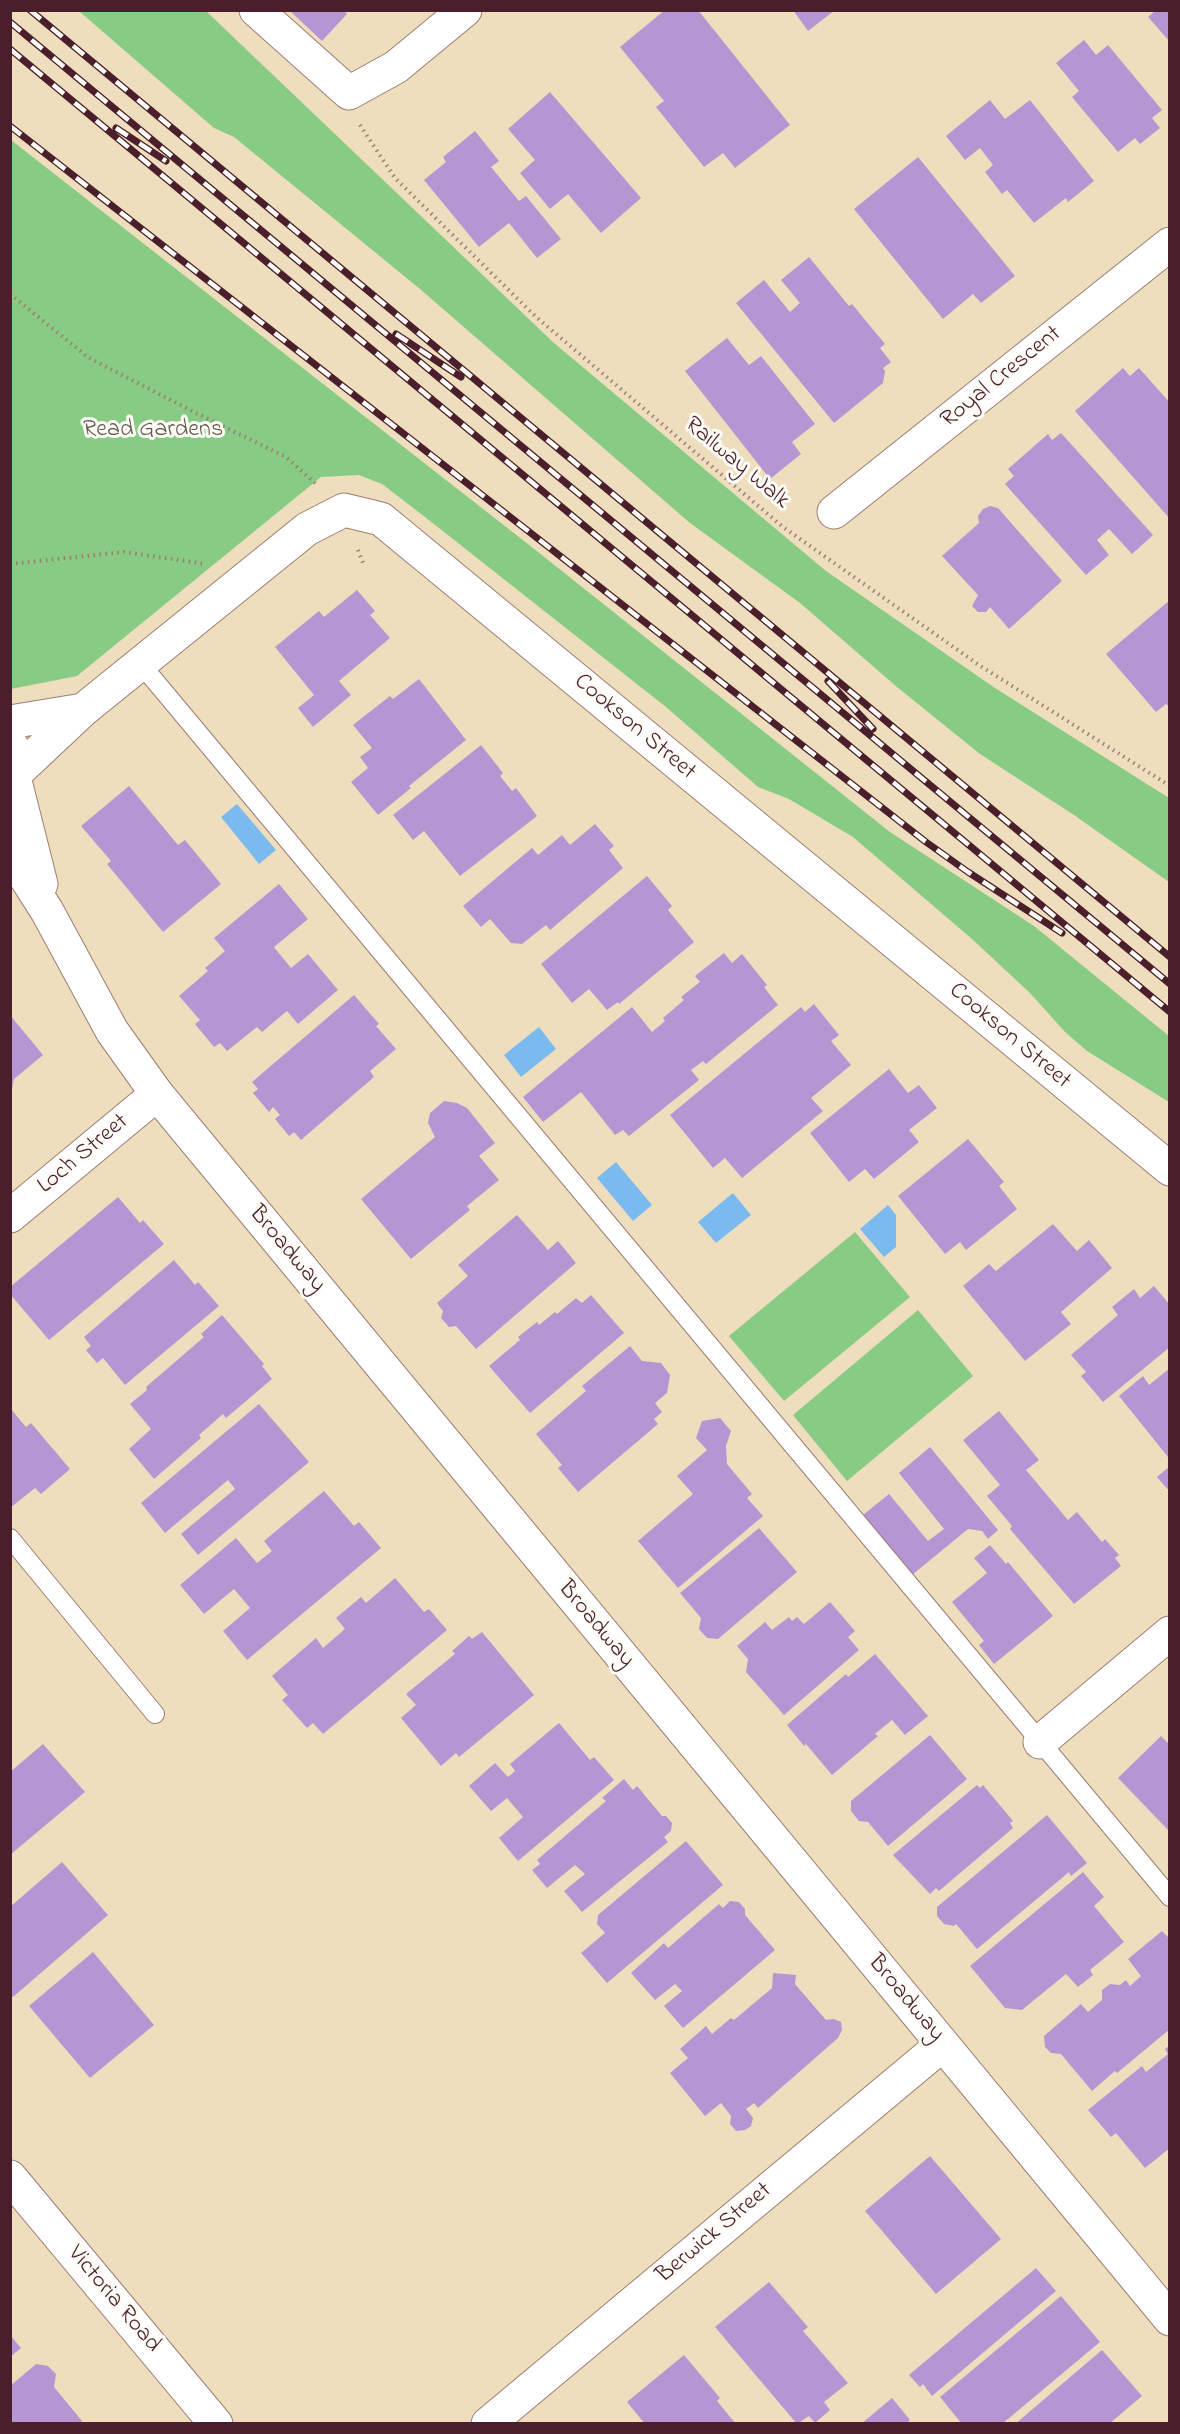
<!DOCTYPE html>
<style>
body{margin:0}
#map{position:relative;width:1180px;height:2434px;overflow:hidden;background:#efdebe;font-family:"Indie Flower",sans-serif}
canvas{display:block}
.frame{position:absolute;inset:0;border:12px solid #4a1f2b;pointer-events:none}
</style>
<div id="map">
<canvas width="1180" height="2434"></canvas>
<div class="frame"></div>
</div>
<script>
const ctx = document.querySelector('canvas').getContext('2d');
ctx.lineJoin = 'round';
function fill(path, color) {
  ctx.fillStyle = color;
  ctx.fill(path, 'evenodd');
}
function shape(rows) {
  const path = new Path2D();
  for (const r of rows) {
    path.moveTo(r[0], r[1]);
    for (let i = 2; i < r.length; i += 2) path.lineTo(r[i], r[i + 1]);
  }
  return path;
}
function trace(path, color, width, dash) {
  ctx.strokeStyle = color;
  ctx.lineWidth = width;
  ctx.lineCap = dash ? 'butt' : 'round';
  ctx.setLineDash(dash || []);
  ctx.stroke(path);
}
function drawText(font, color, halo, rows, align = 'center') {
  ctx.font = font + ' "Indie Flower",sans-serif';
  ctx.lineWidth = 6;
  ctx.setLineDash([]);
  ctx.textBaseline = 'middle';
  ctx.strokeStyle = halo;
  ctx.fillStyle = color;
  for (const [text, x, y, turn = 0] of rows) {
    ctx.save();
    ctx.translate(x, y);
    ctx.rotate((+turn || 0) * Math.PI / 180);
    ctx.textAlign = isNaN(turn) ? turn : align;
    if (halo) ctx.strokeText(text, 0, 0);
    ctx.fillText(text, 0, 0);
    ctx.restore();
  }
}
const green = shape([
 [79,11,206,11,554,343,826,571,995,688,1169,798,1169,882,1074,815,980,754,897,687,800,603,690,523,420,289,234,137,214,128],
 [11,140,533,548,890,832,1034,926,1169,1036,1169,1102,1087,1051,1065,1032,1030,993,972,939,853,837,789,799,758,787,666,707,425,517,382,484,359,475,321,477,77,676,11,689],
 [855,1232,910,1297,784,1401,729,1336],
 [918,1310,973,1376,847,1481,793,1415]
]);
const water = shape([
 [237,804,276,850,259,864,221,817],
 [539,1027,556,1049,521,1077,504,1055],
 [616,1162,652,1205,633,1221,597,1178],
 [733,1193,751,1215,716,1243,698,1222],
 [888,1205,896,1215,896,1247,884,1257,860,1229]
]);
const building = shape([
 [289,10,344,10,347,14,322,41],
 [665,10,698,10,790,125,735,168,723,153,704,167,656,107,664,101,620,47],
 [793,10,835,10,808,31],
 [1156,10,1170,10,1170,42,1148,17],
 [1084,40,1096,55,1108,45,1162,110,1152,118,1160,128,1140,144,1135,138,1118,152,1072,97,1079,91,1056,63],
 [550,92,641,198,601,233,568,194,550,209,520,173,535,160,508,129],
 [990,100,1005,119,1030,100,1094,181,1068,202,1066,198,1034,223,1007,190,1002,194,985,172,993,165,980,148,965,160,946,136],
 [475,131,499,161,491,167,519,201,526,196,561,239,537,258,509,223,479,247,424,180,446,162,443,157],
 [918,157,1015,276,981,303,973,294,943,319,854,209],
 [809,257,849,306,852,304,885,344,880,348,891,362,883,368,885,371,883,383,834,423,736,303,764,280,790,312,800,303,781,280],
 [727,338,749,365,761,356,815,424,792,442,801,454,770,479,685,371],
 [1123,368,1130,376,1139,368,1170,403,1170,519,1075,411],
 [1061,433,1153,535,1132,554,1109,529,1097,540,1109,555,1086,575,1005,484,1014,476,1008,469,1048,434,1052,440],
 [990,506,998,508,1062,581,1009,629,990,607,986,612,978,612,972,606,978,595,942,556,979,523,978,516,983,509],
 [357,590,375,611,370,615,390,638,339,681,351,695,313,727,298,708,314,695,275,647,319,611,324,617],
 [1170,600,1170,707,1166,704,1156,712,1106,654],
 [419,679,466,740,409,786,411,788,378,815,351,782,368,768,360,757,372,748,353,725,390,696,393,699],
 [481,745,503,773,500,776,512,791,516,788,537,816,460,876,424,831,413,840,393,815],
 [129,786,178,845,185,840,221,884,163,932,107,864,111,861,81,826],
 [595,824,614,846,609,850,623,868,550,930,546,925,522,944,511,943,490,919,481,927,463,906,532,848,538,855,562,835,570,845],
 [647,876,672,906,668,910,694,942,619,1004,618,1002,607,1010,589,989,572,1003,541,964],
 [279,884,308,919,274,947,291,968,308,954,338,990,298,1024,287,1011,262,1032,257,1027,227,1051,220,1043,214,1047,195,1024,200,1020,179,996,208,971,205,968,225,951,214,938],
 [724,953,732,963,742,954,767,985,764,987,778,1005,706,1064,703,1061,691,1070,699,1080,629,1136,623,1130,615,1135,581,1092,543,1122,523,1097,632,1007,652,1032,665,1021,663,1018,684,1000,681,997,700,982,695,976],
 [354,995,379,1024,376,1026,396,1049,370,1071,374,1077,301,1140,294,1132,289,1136,275,1119,280,1115,273,1107,269,1112,253,1093,258,1089,252,1082],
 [814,1004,839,1035,831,1041,851,1065,811,1098,823,1111,742,1178,725,1158,713,1168,670,1115,801,1007,805,1012],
 [10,1015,43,1055,14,1079,12,1089],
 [889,1069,908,1093,919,1085,937,1108,909,1130,919,1142,874,1179,865,1169,849,1182,810,1133],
 [444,1101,457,1103,467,1108,495,1143,479,1156,499,1180,467,1206,470,1210,411,1259,361,1199,435,1137,428,1123,430,1113],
 [968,1139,1004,1182,999,1186,1017,1209,966,1250,960,1242,945,1254,898,1196],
 [118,1197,140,1223,143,1220,164,1244,49,1340,10,1294,10,1287],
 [517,1215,548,1250,558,1241,576,1263,476,1349,456,1326,449,1327,441,1318,443,1311,437,1303,468,1276,458,1265],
 [1053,1224,1077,1251,1089,1240,1112,1268,1061,1312,1071,1324,1025,1361,963,1286,989,1264,996,1271],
 [174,1260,195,1285,198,1282,219,1306,125,1385,103,1358,97,1363,86,1350,91,1346,84,1337],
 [1154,1286,1170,1305,1170,1347,1103,1402,1081,1376,1086,1372,1071,1355,1118,1315,1112,1307,1134,1289,1140,1298],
 [591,1295,624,1333,530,1413,489,1366,520,1340,518,1337,537,1322,539,1325,555,1312,557,1314,576,1298,582,1303],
 [222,1315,264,1364,262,1366,272,1379,226,1418,223,1414,199,1435,201,1438,154,1479,129,1449,151,1429,130,1404,147,1390,146,1387,204,1337,201,1334],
 [630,1346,642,1361,661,1363,670,1375,667,1393,655,1403,662,1412,654,1419,658,1424,578,1492,558,1468,562,1465,536,1434,586,1391,582,1386],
 [1170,1368,1170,1456,1168,1457,1119,1396,1143,1376,1149,1385],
 [259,1404,309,1462,198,1555,181,1534,235,1489,228,1480,165,1533,141,1503],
 [10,1408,26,1427,31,1423,70,1469,41,1494,35,1488,10,1508],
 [999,1411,1039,1460,1026,1470,1068,1520,1077,1512,1102,1542,1105,1539,1119,1555,1115,1558,1121,1566,1074,1604,1010,1529,1012,1526,987,1496,1000,1485,963,1440],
 [720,1418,731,1431,726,1446,727,1464,752,1494,747,1498,763,1516,678,1588,638,1541,693,1494,677,1476,707,1450,696,1438,702,1421],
 [930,1447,998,1530,988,1539,982,1531,968,1529,912,1575,863,1515,889,1494,928,1541,944,1529,899,1473],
 [1170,1466,1170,1492,1157,1477],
 [324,1491,354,1526,359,1522,381,1548,247,1660,223,1631,250,1608,234,1589,204,1614,180,1585,236,1538,257,1563,272,1551,264,1541],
 [759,1528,797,1572,718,1639,707,1638,699,1629,701,1618,680,1593],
 [990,1545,1006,1564,1008,1562,1053,1616,994,1664,979,1645,984,1641,952,1602,987,1573,974,1558],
 [395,1578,424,1612,429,1609,447,1630,323,1734,313,1723,307,1728,282,1700,288,1695,272,1676,316,1638,323,1648,345,1629,336,1618,361,1597,366,1603],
 [830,1602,855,1631,848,1637,859,1650,784,1715,746,1672,748,1659,737,1646,765,1622,772,1630,789,1617,792,1621,797,1617,804,1624],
 [482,1632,534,1695,459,1757,456,1753,441,1766,401,1718,416,1705,406,1694,455,1654,452,1651,469,1636,472,1639],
 [875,1654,928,1716,905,1735,892,1720,875,1734,878,1736,832,1775,806,1744,804,1746,787,1725,846,1674,848,1677],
 [559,1723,590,1760,594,1757,614,1780,518,1861,499,1838,523,1817,507,1798,491,1811,469,1786,495,1763,508,1777,515,1771,510,1764],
 [930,1735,967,1779,888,1846,868,1822,859,1821,851,1811,851,1801],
 [1161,1736,1170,1745,1170,1832,1118,1778],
 [43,1744,85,1792,10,1855,10,1772],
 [624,1779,633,1790,637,1786,662,1816,666,1816,672,1823,671,1831,664,1837,668,1842,582,1912,564,1891,585,1874,575,1865,547,1888,532,1870,540,1864,537,1860,606,1801,602,1798],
 [977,1785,980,1788,983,1785,1013,1821,1010,1823,1013,1828,939,1891,936,1888,930,1894,893,1855],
 [1047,1815,1087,1863,1071,1876,1069,1872,977,1949,956,1924,954,1926,944,1924,937,1916,937,1907],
 [686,1841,723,1885,607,1983,581,1953,605,1933,597,1924,598,1915],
 [62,1862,108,1915,13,1997,10,1994,10,1907],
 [1083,1872,1104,1897,1094,1906,1124,1942,1090,1970,1093,1975,1078,1987,1066,1974,1022,2010,1005,2008,970,1966],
 [730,1901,739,1902,745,1909,745,1915,775,1950,683,2028,664,2006,682,1991,675,1984,655,2000,631,1973,664,1943,668,1948,719,1904,723,1908],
 [1162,1931,1170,1939,1170,2029,1117,2073,1115,2071,1092,2091,1061,2054,1051,2053,1045,2047,1044,2036,1081,2004,1088,2012,1102,2000,1102,1990,1110,1984,1120,1985,1126,1980,1130,1986,1141,1976,1128,1959],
 [93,1952,154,2025,90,2078,29,2006],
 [773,1973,796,1975,795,1984,826,2020,834,2019,841,2022,842,2030,838,2038,758,2108,754,2103,746,2109,753,2118,751,2126,745,2130,736,2131,730,2124,731,2116,721,2103,705,2116,670,2073,688,2058,680,2049,706,2026,712,2034,731,2018,734,2020,772,1988],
 [1170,2045,1170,2148,1145,2168,1116,2133,1111,2137,1088,2110,1142,2066,1146,2072,1168,2054,1165,2049],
 [930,2156,1001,2239,936,2294,865,2211],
 [1036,2268,1056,2291,932,2396,923,2384,920,2387,909,2375],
 [769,2282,808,2327,803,2331,848,2383,824,2402,830,2410,815,2423,809,2416,797,2424,715,2327],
 [1061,2296,1100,2342,1002,2424,962,2424,940,2397],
 [10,2335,21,2348,10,2357],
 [1102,2350,1142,2396,1109,2424,1015,2424],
 [684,2355,720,2398,717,2401,736,2424,645,2424,627,2402],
 [36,2364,48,2366,56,2374,54,2387,82,2421,80,2424,10,2424,10,2386],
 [892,2398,910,2420,906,2424,861,2424]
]);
const path = shape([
 [360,125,395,178,535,316,783,527,979,665,1170,786],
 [10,294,89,358,196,413,286,457,317,485],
 [358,550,363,563],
 [10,564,124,552,206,564]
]);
const lane = shape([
 [140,663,1170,1897],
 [10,1538,155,1714]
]);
const street = shape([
 [256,10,349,93,396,67,465,10],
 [834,512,1170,244],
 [10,722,83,710],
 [17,772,83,710,307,529,344,510,381,519,1170,1169],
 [10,1216,157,1094],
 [1040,1742,1170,1633],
 [10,2177,216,2424],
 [488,2424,942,2045]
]);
const secondary = shape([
 [10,743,17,757,17,772,10,789],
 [15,781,41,884],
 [10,853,47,911,112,1031,157,1094,1170,2319]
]);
const rail = shape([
 [30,10,1170,957],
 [10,22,1170,984],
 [10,49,1170,1012],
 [10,126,926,842,968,872,1062,933],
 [116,128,166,161],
 [396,334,461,377],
 [828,681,873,729]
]);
const streetNames = [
 ["Royal Crescent",1002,378,-39],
 ["Railway Walk",736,464,40],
 ["Cookson Street",634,728,40],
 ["Cookson Street",1009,1037,40],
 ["Loch Street",84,1155,-40],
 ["Broadway",286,1250,50],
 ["Broadway",595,1625,50],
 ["Broadway",905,1999,50],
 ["Berwick Street",715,2234,-40],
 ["Victoria Road",113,2300,50]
];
const parkNames = [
 ["Read Gardens",153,431]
];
fill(green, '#88cb84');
fill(water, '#7bbaef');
fill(building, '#b596d2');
trace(lane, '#9c7e74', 20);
trace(street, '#9c7e74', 35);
trace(secondary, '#9c7e74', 35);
trace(path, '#9c7e74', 4, [1.5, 4.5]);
trace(lane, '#fff', 18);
trace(street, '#fff', 33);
trace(secondary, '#fff', 33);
trace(rail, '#4a1f2b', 7);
trace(rail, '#fdfcf7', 4.5, [14]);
drawText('24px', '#4a1f2b', '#fdfcf7', streetNames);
drawText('24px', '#605b4a', '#fdfcf7', parkNames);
</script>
